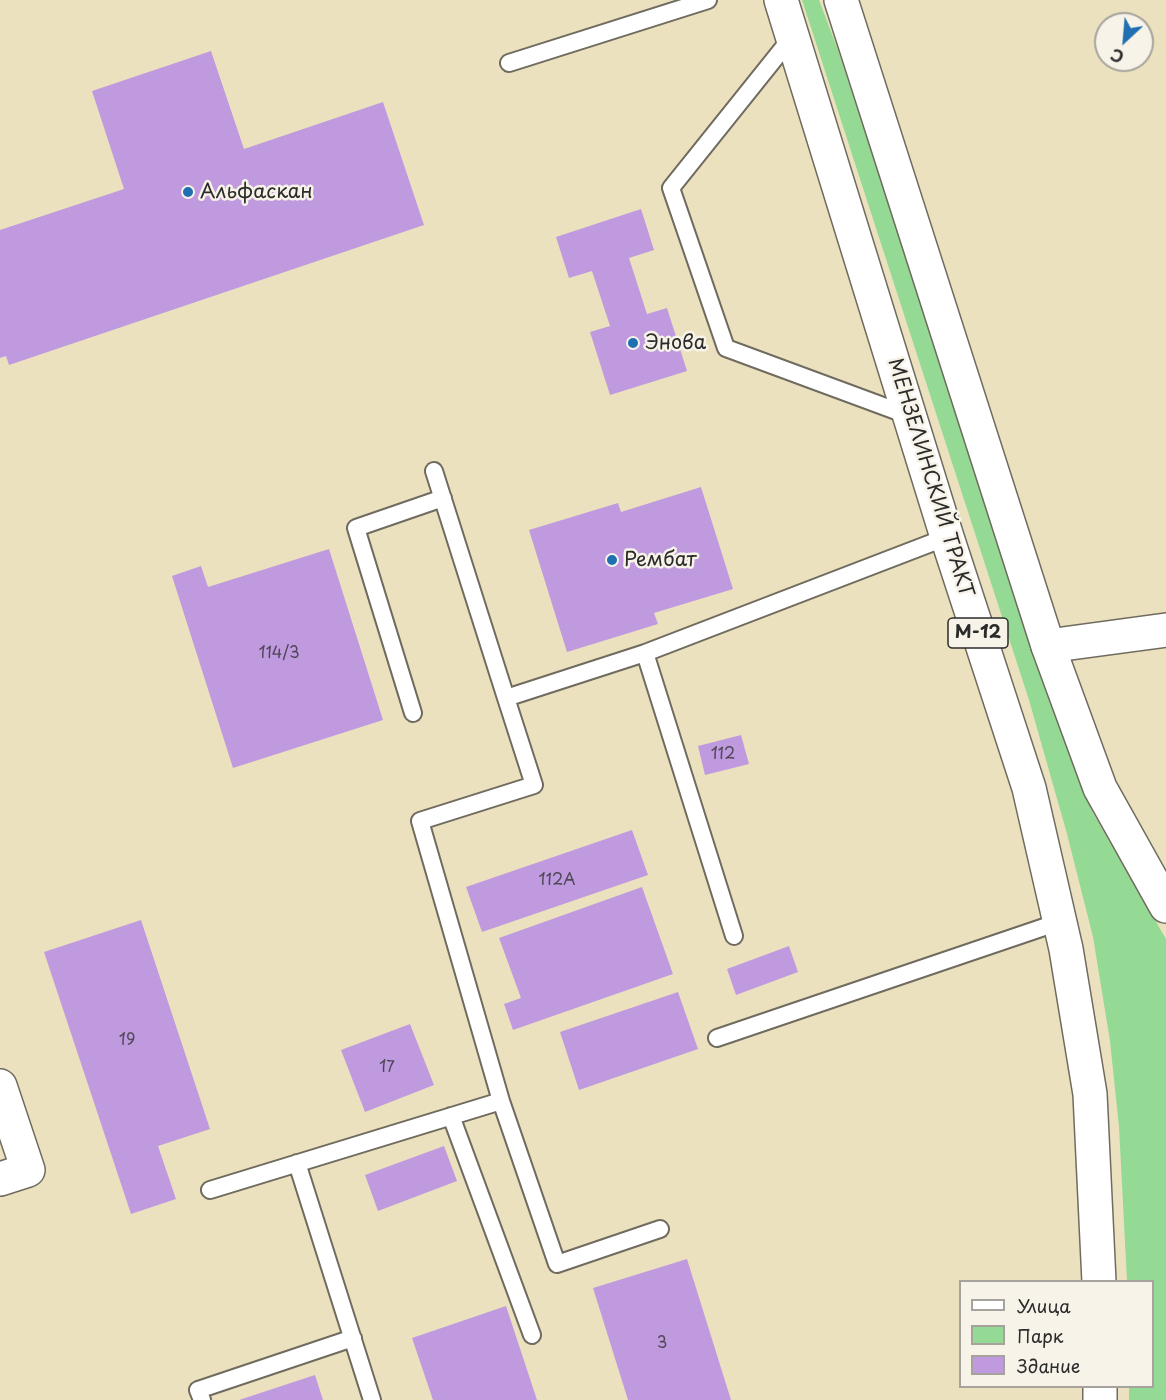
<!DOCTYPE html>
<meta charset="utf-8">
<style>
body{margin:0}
#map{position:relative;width:1166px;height:1400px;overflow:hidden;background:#ece1bf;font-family:"Playpen Sans",sans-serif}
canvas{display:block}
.legend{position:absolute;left:959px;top:1280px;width:195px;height:108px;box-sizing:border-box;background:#f7f3e8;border:2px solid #a5a39c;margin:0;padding:8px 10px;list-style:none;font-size:18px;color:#2b2b2b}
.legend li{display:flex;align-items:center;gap:12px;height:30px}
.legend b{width:30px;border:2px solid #a5a39c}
.north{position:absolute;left:1094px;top:12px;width:60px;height:60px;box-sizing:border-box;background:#f7f3e8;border:2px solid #a5a39c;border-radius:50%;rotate:206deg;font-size:16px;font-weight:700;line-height:24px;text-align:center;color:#2b2b2b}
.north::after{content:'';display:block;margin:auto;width:21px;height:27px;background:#1f6fb2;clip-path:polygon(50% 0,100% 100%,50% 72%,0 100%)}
</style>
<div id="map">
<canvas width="1166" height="1400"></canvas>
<ul class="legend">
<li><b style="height:8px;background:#fff"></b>Улица</li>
<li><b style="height:16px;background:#94da94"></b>Парк</li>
<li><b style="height:16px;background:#bf9adf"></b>Здание</li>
</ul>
<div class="north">С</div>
</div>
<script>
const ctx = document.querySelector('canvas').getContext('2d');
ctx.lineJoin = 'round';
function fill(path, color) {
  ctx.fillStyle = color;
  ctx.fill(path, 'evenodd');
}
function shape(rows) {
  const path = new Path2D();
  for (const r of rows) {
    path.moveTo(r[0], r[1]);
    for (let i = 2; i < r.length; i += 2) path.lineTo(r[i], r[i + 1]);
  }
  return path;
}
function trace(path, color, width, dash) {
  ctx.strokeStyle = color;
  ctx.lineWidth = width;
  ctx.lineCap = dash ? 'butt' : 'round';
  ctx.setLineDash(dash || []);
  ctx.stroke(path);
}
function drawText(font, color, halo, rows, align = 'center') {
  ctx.font = font + ' "Playpen Sans",sans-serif';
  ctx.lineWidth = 5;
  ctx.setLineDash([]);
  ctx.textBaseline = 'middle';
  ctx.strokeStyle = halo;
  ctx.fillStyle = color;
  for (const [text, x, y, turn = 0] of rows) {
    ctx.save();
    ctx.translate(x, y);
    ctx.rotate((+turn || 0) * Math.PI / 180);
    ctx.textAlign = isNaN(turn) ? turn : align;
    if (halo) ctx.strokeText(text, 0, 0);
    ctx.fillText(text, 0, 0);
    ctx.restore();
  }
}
const green = shape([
 [802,0,819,0,838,50,1062,734,1093,813,1166,939,1166,1400,1129,1400,1129,1387,1152,1386,1152,1282,1127,1281,1119,1127,1110,1041,1093,937,1067,834,1029,700]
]);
const building = shape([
 [211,51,244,149,383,102,424,225,9,365,6,356,0,358,0,230,124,189,92,91],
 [641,209,654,250,629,258,647,314,667,308,687,371,610,395,590,332,610,326,592,271,569,278,556,237],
 [701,487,733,589,654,613,658,624,567,652,529,530,618,503,621,512],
 [329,549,383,720,233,768,172,576,201,566,208,587],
 [741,735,749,764,705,775,698,746],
 [632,830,648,875,482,932,466,887],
 [642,887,673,974,513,1030,504,1004,521,998,499,938],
 [141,920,210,1129,158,1146,176,1199,131,1214,44,952],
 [789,946,798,972,736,995,727,969],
 [678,992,698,1049,579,1090,560,1032],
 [410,1024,434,1085,365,1112,341,1050],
 [444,1146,457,1181,378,1211,365,1175],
 [687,1259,731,1400,628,1400,593,1288],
 [506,1306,537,1400,433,1400,412,1338],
 [315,1375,323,1400,239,1400]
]);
const service = shape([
 [792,37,671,188,726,348,910,416],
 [509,63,708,0],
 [434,471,506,698,645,653,947,537],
 [645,653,734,936],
 [413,713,356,528,443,498],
 [717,1038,1059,922],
 [501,1101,557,1264,660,1229],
 [451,1116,532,1335],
 [297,1163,372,1400],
 [210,1190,501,1101,420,821,534,785,506,698],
 [202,1400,198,1390,353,1338]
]);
const minor = shape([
 [1048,646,1166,630]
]);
const tertiary = shape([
 [0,1086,28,1170,0,1179]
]);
const primary = shape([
 [781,0,947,537,1029,788,1066,949,1090,1094,1099,1282],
 [841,0,1048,646,1100,788,1166,906],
 [1100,1386,1100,1400]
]);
const markers = [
 [188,192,6,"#1f6fb2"],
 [633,343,6,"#1f6fb2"],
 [612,560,6,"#1f6fb2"]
];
const numberNames = [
 ["114/3",279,654],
 ["112",723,755],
 ["112А",557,881],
 ["19",127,1041],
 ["17",387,1068],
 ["3",662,1344]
];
const shields = [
 [978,633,60]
];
const shieldNames = [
 ["М-12",978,633]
];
const poiNames = [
 ["Альфаскан",200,192],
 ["Энова",645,343],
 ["Рембат",624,560]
];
const streetNames = [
 ["МЕНЗЕЛИНСКИЙ ТРАКТ",930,478,73]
];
fill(green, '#94da94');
fill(building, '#bf9adf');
trace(service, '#6f6b5f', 20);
trace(minor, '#6f6b5f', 36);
trace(tertiary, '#6f6b5f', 36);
trace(primary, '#6f6b5f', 36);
trace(service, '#fff', 16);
trace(minor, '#fff', 33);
trace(tertiary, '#fff', 33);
trace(primary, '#fff', 33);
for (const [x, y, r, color] of markers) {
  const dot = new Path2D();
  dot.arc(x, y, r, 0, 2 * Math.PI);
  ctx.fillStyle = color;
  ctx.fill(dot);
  trace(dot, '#f7f3e8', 2);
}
drawText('16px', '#504758', null, numberNames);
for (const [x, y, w] of shields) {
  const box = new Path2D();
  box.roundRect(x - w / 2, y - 15, w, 30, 4.5);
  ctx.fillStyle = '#f7f3e8';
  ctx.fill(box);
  trace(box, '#2b2b2b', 1.5);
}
drawText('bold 18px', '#2b2b2b', null, shieldNames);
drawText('20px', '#2b2b2b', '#f7f3e8', poiNames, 'left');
drawText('20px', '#2b2b2b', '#f7f3e8', streetNames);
</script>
